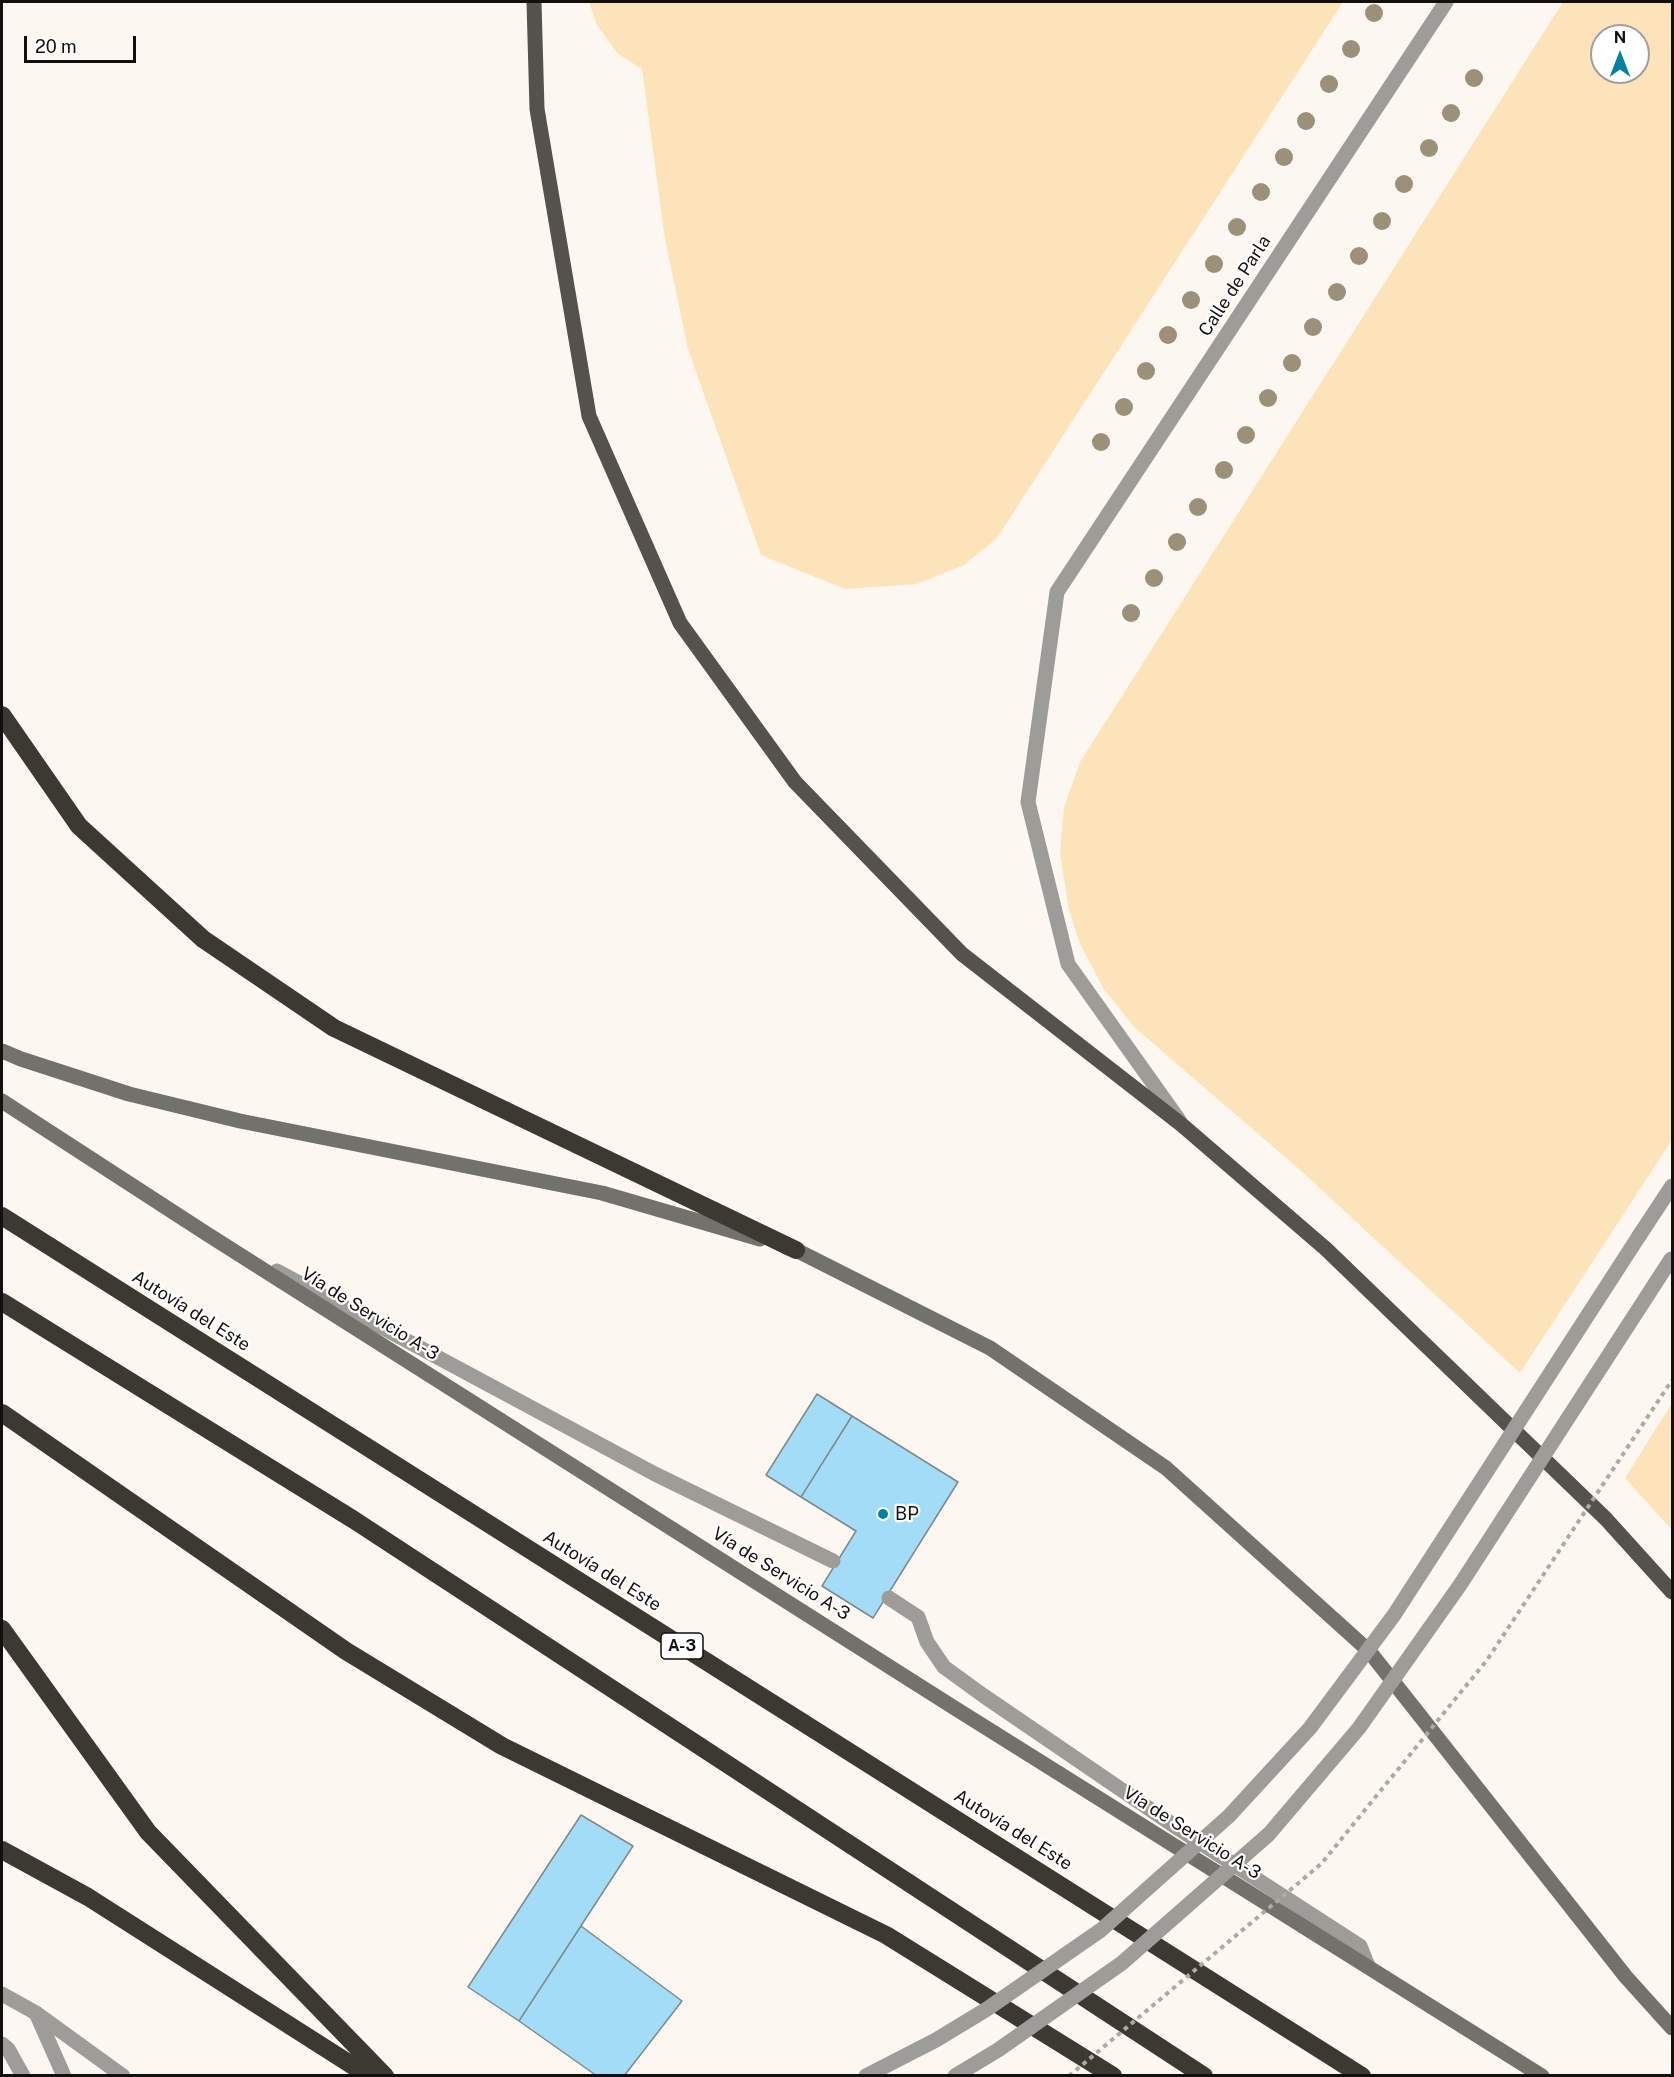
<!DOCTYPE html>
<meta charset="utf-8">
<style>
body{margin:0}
#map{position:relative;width:1674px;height:2077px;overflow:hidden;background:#fcf7f0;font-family:"Public Sans",sans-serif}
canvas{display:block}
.frame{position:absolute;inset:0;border:3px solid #12100e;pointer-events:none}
.north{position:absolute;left:1590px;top:24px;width:60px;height:60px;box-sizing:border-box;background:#fff;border:2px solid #a09f9f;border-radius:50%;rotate:0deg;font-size:16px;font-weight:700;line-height:24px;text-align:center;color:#12100e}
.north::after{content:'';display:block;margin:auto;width:21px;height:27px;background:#0382a6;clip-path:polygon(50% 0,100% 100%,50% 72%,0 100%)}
.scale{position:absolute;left:24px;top:36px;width:112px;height:27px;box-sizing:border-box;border:3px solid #12100e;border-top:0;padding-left:8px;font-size:18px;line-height:21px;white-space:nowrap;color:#12100e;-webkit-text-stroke:4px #fff;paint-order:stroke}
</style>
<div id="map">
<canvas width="1674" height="2077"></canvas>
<div class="frame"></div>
<div class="north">N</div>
<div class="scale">20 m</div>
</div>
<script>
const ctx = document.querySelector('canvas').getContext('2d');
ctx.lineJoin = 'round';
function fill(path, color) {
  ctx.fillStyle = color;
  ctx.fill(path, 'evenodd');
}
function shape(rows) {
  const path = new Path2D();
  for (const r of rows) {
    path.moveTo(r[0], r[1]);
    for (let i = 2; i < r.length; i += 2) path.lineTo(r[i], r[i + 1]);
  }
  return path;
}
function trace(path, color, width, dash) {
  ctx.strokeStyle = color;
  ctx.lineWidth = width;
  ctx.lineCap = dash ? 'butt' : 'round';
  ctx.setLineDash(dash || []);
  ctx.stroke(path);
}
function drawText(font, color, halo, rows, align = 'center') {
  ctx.font = font + ' "Public Sans",sans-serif';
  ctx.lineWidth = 4.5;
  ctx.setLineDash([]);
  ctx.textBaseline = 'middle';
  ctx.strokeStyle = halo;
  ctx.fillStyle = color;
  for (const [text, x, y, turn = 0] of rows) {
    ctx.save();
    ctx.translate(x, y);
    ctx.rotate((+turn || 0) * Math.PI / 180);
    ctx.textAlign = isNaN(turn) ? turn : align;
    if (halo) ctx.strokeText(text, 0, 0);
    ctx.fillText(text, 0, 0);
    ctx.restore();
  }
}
const green = shape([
 [589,2,1343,2,997,538,964,565,917,584,845,589,761,555,688,349,665,239,642,69,618,54,597,25],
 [1563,2,1672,2,1672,1140,1520,1373,1299,1169,1134,1027,1104,989,1080,944,1069,910,1060,853,1064,808,1080,762],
 [1602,36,1638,36,1638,72,1602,72],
 [1672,1403,1672,1530,1625,1478]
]);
const building = shape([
 [817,1394,852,1416,801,1497,766,1475,817,1394],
 [852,1416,958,1482,873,1618,822,1586,856,1531,801,1497,852,1416],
 [581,1815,633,1846,519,2021,468,1987,581,1815],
 [581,1926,682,2001,624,2076,597,2076,519,2021,581,1926]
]);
const service = shape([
 [277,1271,655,1474,833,1561],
 [889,1598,918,1617,927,1642,944,1667,984,1696,1179,1829,1360,1946,1368,1966],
 [36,2013,64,2076],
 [2,2044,8,2049,23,2076]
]);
const minor = shape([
 [1179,1120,1068,964,1028,802,1057,592,1446,2],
 [1639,1236,1672,1186]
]);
const tertiary = shape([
 [2,1994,36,2013,123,2076]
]);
const secondary = shape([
 [2,1051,21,1059,129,1094,240,1121,602,1193,760,1239],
 [2,1101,207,1234,953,1707,1542,2076],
 [786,1247,796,1250,990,1348,1166,1468,1369,1651,1626,1977,1672,2028]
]);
const primary = shape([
 [534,2,537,109,589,416,680,623,795,782,962,954,1182,1125,1326,1249,1606,1519,1672,1592]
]);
const motorway = shape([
 [2,715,79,826,203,939,334,1028,796,1250],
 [2,1216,1362,2076],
 [2,1302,354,1520,1204,2076],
 [2,1413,346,1651,502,1746,886,1935,1113,2076],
 [2,1629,148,1832,385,2076],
 [2,1850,88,1897,369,2076]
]);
const pathBridge = shape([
 [1069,2076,1321,1864,1487,1660,1672,1380]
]);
const minorBridge = shape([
 [866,2076,936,2040,987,2009,1101,1930,1229,1816,1310,1728,1394,1615,1639,1236],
 [955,2076,998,2050,1122,1963,1269,1834,1359,1728,1460,1585,1671,1259]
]);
const trees = [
 [1374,13],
 [1351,49],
 [1474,78],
 [1329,84],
 [1451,113],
 [1306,121],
 [1429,148],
 [1284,157],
 [1404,184],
 [1261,192],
 [1382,221],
 [1237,227],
 [1359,256],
 [1214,264],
 [1337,292],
 [1191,300],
 [1313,327],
 [1168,335],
 [1292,363],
 [1146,371],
 [1268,398],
 [1124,407],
 [1246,435],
 [1101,442],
 [1224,470],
 [1198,507],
 [1177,542],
 [1154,578],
 [1131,613]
];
const markers = [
 [883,1514,6,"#0382a6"]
];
const shields = [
 [682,1646,42]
];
const shieldNames = [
 ["A-3",682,1646]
];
const streetNames = [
 ["Calle de Parla",1235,286,-57],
 ["Autovía del Este",191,1311,32],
 ["Vía de Servicio A-3",370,1314,32],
 ["Autovía del Este",602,1571,32],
 ["Vía de Servicio A-3",781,1574,32],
 ["Autovía del Este",1013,1830,32],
 ["Vía de Servicio A-3",1192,1833,32]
];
const poiNames = [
 ["BP",895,1514]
];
fill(green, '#fde3b9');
fill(building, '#a2dcf6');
trace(building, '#80888b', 1.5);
trace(service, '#9e9c99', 15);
trace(minor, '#9e9c99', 15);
trace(tertiary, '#9e9c99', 15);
trace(secondary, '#73716c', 15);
trace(primary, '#55524d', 15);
trace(motorway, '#3c3933', 18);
trace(pathBridge, '#ada9a3', 4, [4.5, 4.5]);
trace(minorBridge, '#9e9c99', 15);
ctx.fillStyle = '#9d9079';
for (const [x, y] of trees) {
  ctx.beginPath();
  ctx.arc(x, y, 9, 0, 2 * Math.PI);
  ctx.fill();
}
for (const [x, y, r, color] of markers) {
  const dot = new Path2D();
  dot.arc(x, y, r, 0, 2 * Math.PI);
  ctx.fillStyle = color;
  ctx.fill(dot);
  trace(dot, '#fff', 2);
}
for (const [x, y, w] of shields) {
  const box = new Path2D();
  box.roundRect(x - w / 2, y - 13, w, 26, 4.5);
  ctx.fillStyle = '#fff';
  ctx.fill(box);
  trace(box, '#12100e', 1.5);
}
drawText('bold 16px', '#12100e', null, shieldNames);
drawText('18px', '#12100e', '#fff', streetNames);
drawText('18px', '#12100e', '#fff', poiNames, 'left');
</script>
